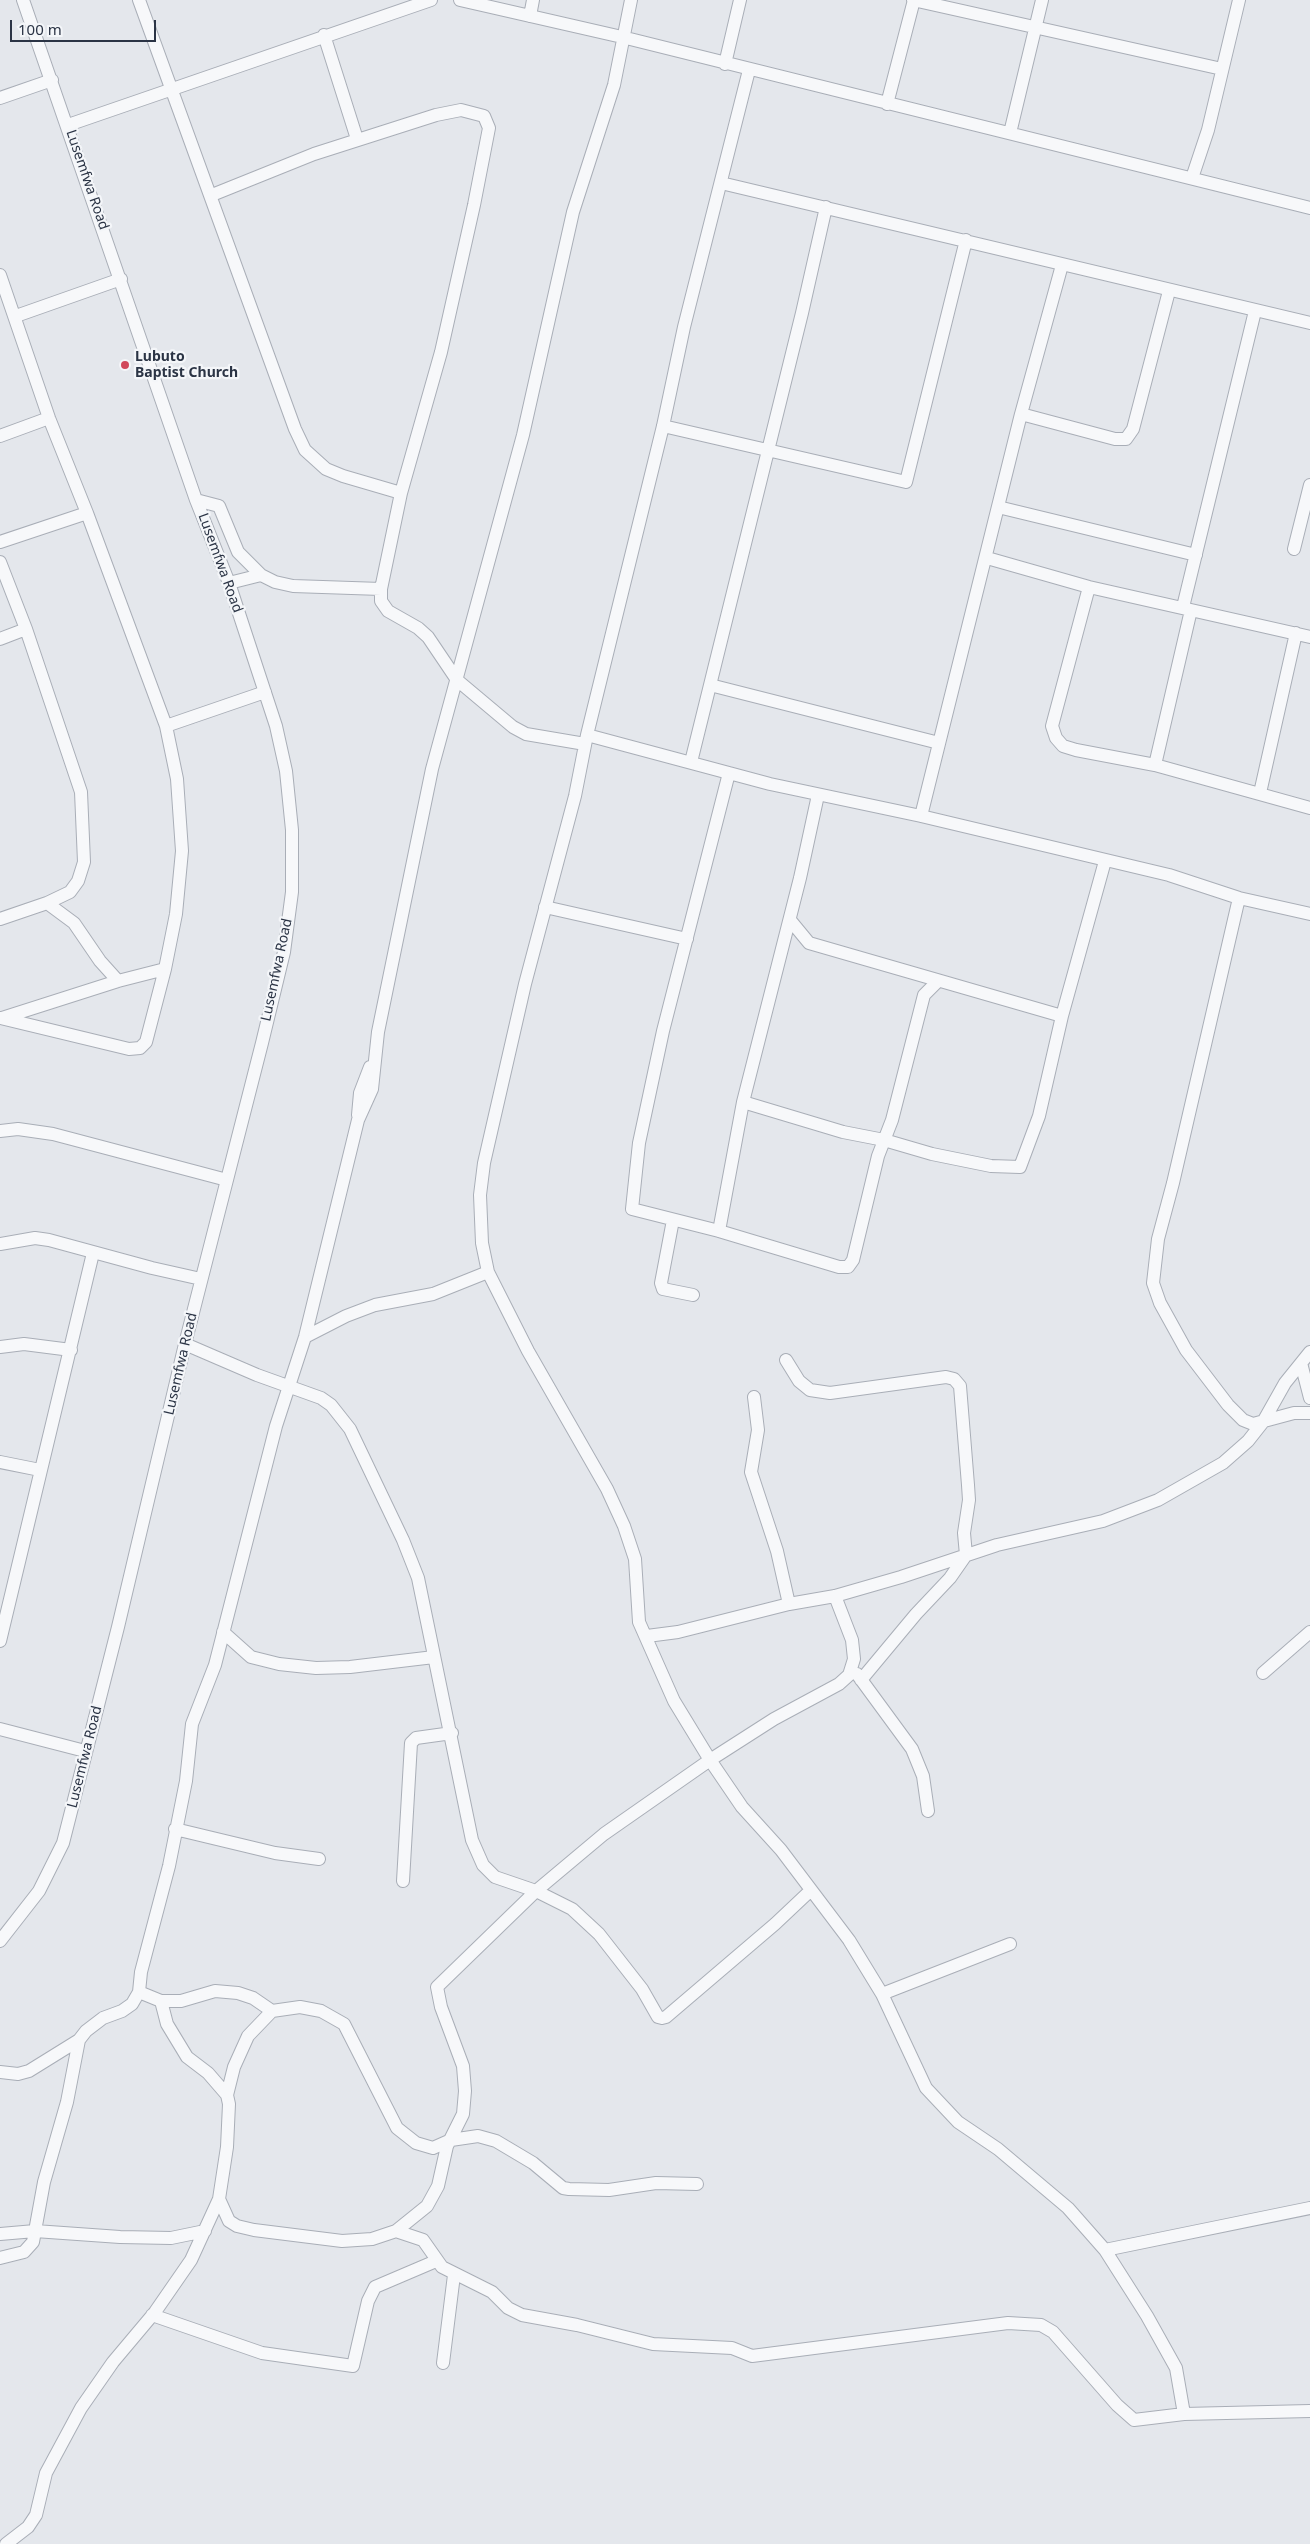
<!DOCTYPE html>
<style>
body{margin:0}
#map{position:relative;width:1310px;height:2544px;overflow:hidden;background:#e4e7ec;font-family:"Noto Sans",sans-serif}
canvas{display:block}
.scale{position:absolute;left:10px;top:20px;width:146px;height:22px;box-sizing:border-box;border:2px solid #2b3445;border-top:0;padding-left:6px;font-size:15px;line-height:18px;white-space:nowrap;color:#2b3445;-webkit-text-stroke:4px #f4f6f9;paint-order:stroke}
</style>
<div id="map">
<canvas width="1310" height="2544"></canvas>
<div class="scale">100 m</div>
</div>
<script>
const ctx = document.querySelector('canvas').getContext('2d');
ctx.lineJoin = 'round';
function shape(rows) {
  const path = new Path2D();
  for (const r of rows) {
    path.moveTo(r[0], r[1]);
    for (let i = 2; i < r.length; i += 2) path.lineTo(r[i], r[i + 1]);
  }
  return path;
}
function trace(path, color, width, dash) {
  ctx.strokeStyle = color;
  ctx.lineWidth = width;
  ctx.lineCap = dash ? 'butt' : 'round';
  ctx.setLineDash(dash || []);
  ctx.stroke(path);
}
function drawText(font, color, halo, rows, align = 'center') {
  ctx.font = font + ' "Noto Sans",sans-serif';
  ctx.lineWidth = 4.5;
  ctx.setLineDash([]);
  ctx.textBaseline = 'middle';
  ctx.strokeStyle = halo;
  ctx.fillStyle = color;
  for (const [text, x, y, turn = 0] of rows) {
    ctx.save();
    ctx.translate(x, y);
    ctx.rotate((+turn || 0) * Math.PI / 180);
    ctx.textAlign = isNaN(turn) ? turn : align;
    if (halo) ctx.strokeText(text, 0, 0);
    ctx.fillText(text, 0, 0);
    ctx.restore();
  }
}
const minor = shape([
 [139,0,295,429,305,450,326,469,343,476,401,493],
 [460,0,622,37,1310,208],
 [913,0,1222,69],
 [530,16,533,0],
 [324,35,357,139],
 [725,64,740,0],
 [0,98,52,80],
 [887,104,914,0],
 [68,125,431,0],
 [1010,133,1042,0],
 [1192,178,1208,130,1239,0],
 [721,183,1310,323],
 [212,195,314,154,436,115,461,110,484,116,489,128,474,205,441,352,401,493,381,589,381,601,388,611,418,628,428,637,457,680,513,727,526,734,585,744],
 [0,275,49,418,87,513,166,726,177,779,182,851,176,914,165,969,146,1042,140,1048,129,1049,1,1018],
 [16,316,121,279],
 [1021,414,1115,439,1126,439,1133,429,1169,291],
 [663,426,906,482,966,240],
 [0,436,49,418],
 [196,500,219,506,238,552,261,575],
 [998,507,1196,555],
 [0,542,87,513],
 [1294,549,1310,485],
 [987,558,1089,587,1310,637],
 [0,562,26,629,81,792,84,862,78,881,70,892,47,903,0,919],
 [229,583,261,575,275,582,293,586,381,589],
 [1089,587,1052,726,1056,738,1063,746,1076,750,1155,765,1310,808],
 [1183,607,1255,311],
 [0,639,26,629],
 [710,685,939,743],
 [166,726,265,692],
 [587,735,770,784,921,816,1169,875,1239,898,1310,914],
 [691,762,802,313,826,207],
 [1155,765,1191,610],
 [729,773,663,1031,639,1143,632,1209,719,1231,839,1267,848,1267,853,1260,878,1156,892,1120,924,995,938,981],
 [1260,793,1296,633],
 [921,816,1021,414,1062,265],
 [1239,898,1173,1183,1158,1239,1153,1283,1160,1303,1186,1350,1228,1405,1243,1420,1253,1424,1294,1413,1310,1413],
 [47,903,74,923,100,961,118,981],
 [545,907,687,939],
 [790,920,809,943,1062,1016],
 [2,1018,118,981,165,969],
 [743,1102,843,1132,884,1140,932,1154,991,1166,1020,1167,1039,1116,1062,1016,1105,861],
 [358,1115,360,1093,370,1067],
 [0,1131,18,1129,53,1134,227,1180],
 [673,1220,661,1283,663,1289,693,1295],
 [719,1231,743,1102,800,878,818,795],
 [0,1244,35,1238,49,1240,152,1268,201,1279],
 [305,1337,346,1316,375,1305,433,1294,488,1272],
 [185,1344,257,1375,321,1398,331,1405,350,1429,403,1540,418,1578,472,1840,483,1865,495,1877,536,1891,604,1834,710,1760,674,1701,639,1622,635,1559,624,1526,607,1489,528,1351,488,1272,482,1243,480,1195,484,1163,525,984,575,796,587,735,663,426,684,327,749,70],
 [0,1347,24,1344,71,1350],
 [786,1360,799,1381,810,1390,830,1393,946,1377,954,1379,960,1386,968,1485,969,1500,964,1533,966,1555,950,1578,916,1614,861,1680],
 [1301,1363,1310,1398],
 [754,1397,758,1430,751,1472,777,1551,789,1604],
 [0,1462,40,1470],
 [835,1596,852,1640,854,1659,849,1675,839,1684,774,1719,710,1760,742,1807,781,1850,849,1940,882,1994,926,2088,958,2122,998,2149,1068,2208,1105,2250,1147,2316,1176,2368,1184,2414,1310,2411],
 [223,1632,251,1657,279,1664,316,1668,350,1667,434,1657],
 [647,1636,678,1632,789,1604,835,1596,901,1577,997,1545,1103,1521,1158,1500,1223,1463,1248,1441,1263,1422,1285,1383,1310,1352],
 [0,1641,93,1253],
 [1263,1673,1310,1632],
 [857,1674,912,1749,923,1776,928,1811],
 [0,1729,85,1751],
 [175,1829,275,1853,319,1859],
 [403,1881,411,1743,416,1738,452,1733],
 [0,1941,39,1891,63,1843,118,1627,185,1344,262,1043,284,952,292,892,292,830,286,771,276,726,229,583,196,500,23,0],
 [882,1994,1010,1944],
 [161,2001,181,2001,215,1991,238,1993,253,1998,272,2011],
 [0,2072,18,2074,29,2071,79,2040],
 [227,2095,234,2067,248,2036,272,2011,300,2007,321,2011,344,2024,397,2128,416,2143,433,2148,451,2140,478,2136,496,2141,533,2163,563,2188,569,2189,609,2190,656,2183,697,2184],
 [219,2199,229,2221,237,2226,254,2230,342,2241,372,2239,396,2231,427,2206,438,2186,447,2146,463,2114,465,2091,463,2066,441,2007,437,1987,536,1891,572,1909,599,1934,642,1989,658,2017,662,2018,666,2017,775,1924,810,1891],
 [396,2231,423,2240,442,2267,492,2292,508,2308,522,2315,577,2325,653,2344,732,2348,752,2356,1008,2323,1041,2325,1053,2332,1117,2405,1134,2420,1184,2414],
 [0,2234,35,2231,120,2237,171,2238,205,2231],
 [1105,2250,1310,2208],
 [0,2258,24,2252,33,2242,44,2182,67,2102,79,2040,86,2031,103,2018,122,2011,132,2004,139,1992],
 [152,2315,262,2353,353,2366,368,2301,375,2287,436,2261],
 [443,2363,454,2275],
 [6,2544,28,2527,36,2515,46,2473,81,2408,113,2362,155,2312,191,2260,219,2199,227,2147,229,2104,227,2095,208,2073,187,2057,167,2024,161,2001,139,1992,141,1972,169,1866,186,1781,192,1724,215,1665,276,1426,305,1337,358,1120,372,1089,378,1032,432,769,523,435,573,212,614,85,631,0]
]);
const markers = [
 [125,365,5,"#d1495b"]
];
const streetNames = [
 ["Lusemfwa Road",87,180,71],
 ["Lusemfwa Road",220,563,70],
 ["Lusemfwa Road",277,970,-78],
 ["Lusemfwa Road",181,1364,-77],
 ["Lusemfwa Road",85,1757,-76]
];
const poiNames = [
 ["Lubuto",135,357],
 ["Baptist Church",135,373]
];
trace(minor, '#a9aeb7', 14);
trace(minor, '#f7f8fa', 12);
for (const [x, y, r, color] of markers) {
  const dot = new Path2D();
  dot.arc(x, y, r, 0, 2 * Math.PI);
  ctx.fillStyle = color;
  ctx.fill(dot);
  trace(dot, '#f4f6f9', 2);
}
drawText('14px', '#2b3445', '#f4f6f9', streetNames);
drawText('bold 14px', '#2b3445', '#f4f6f9', poiNames, 'left');
</script>
